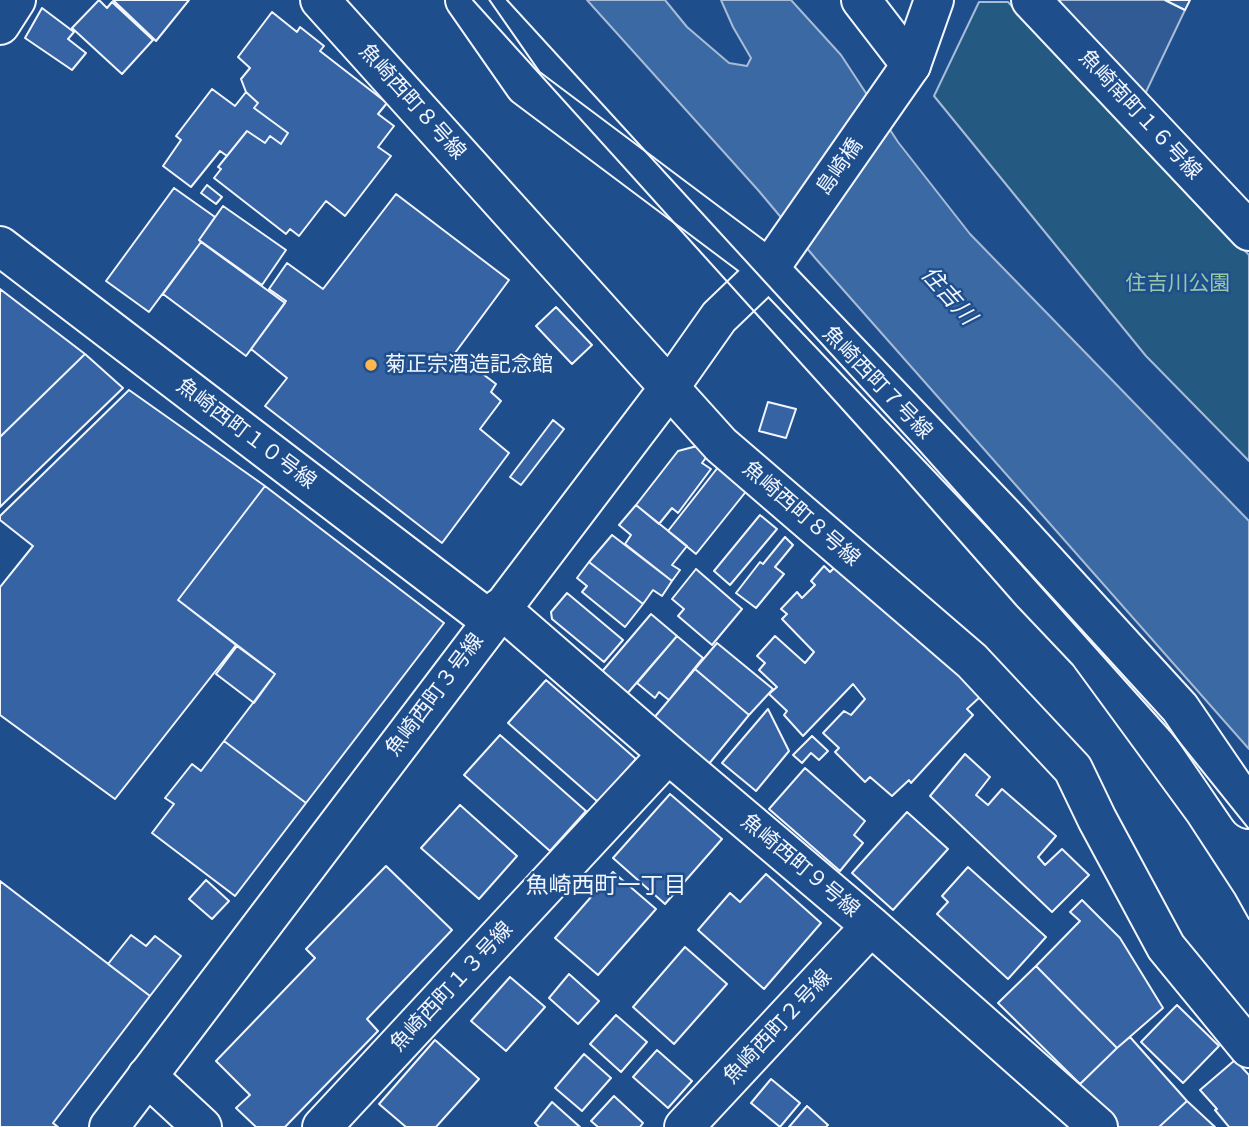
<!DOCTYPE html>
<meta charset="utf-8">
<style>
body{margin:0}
canvas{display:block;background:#1f4e8c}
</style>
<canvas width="1249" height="1127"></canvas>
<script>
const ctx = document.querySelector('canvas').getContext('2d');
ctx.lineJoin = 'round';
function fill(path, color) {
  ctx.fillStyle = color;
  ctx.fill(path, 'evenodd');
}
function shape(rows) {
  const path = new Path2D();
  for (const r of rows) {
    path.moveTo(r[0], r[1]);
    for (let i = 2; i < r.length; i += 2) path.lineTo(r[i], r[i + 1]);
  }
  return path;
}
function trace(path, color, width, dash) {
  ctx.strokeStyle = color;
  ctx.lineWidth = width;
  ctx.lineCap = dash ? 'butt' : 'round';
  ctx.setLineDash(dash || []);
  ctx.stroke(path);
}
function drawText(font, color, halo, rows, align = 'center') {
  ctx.font = font + ' "Noto Sans","Noto Sans JP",sans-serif';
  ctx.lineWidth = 5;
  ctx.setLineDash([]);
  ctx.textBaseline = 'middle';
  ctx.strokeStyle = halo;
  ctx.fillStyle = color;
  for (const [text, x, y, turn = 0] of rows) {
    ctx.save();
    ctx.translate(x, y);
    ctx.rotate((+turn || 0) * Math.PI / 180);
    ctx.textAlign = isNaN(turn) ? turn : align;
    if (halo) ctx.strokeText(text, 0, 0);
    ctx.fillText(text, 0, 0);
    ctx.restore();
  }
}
const green = shape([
 [979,2,1008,2,1249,255,1249,461,1146,356,934,96,979,2]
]);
const parking = shape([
 [1055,0,1165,0,1185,10,1145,94,1055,0]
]);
const water = shape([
 [587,0,665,0,687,27,729,63,747,66,751,58,733,27,721,0,791,0,841,55,898,142,970,234,1249,521,1249,749,816,259,758,190,587,0]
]);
const building = shape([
 [99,0,107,8,112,2,153,40,122,74,72,28,99,0],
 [113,0,189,0,156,41,113,0],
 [1165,0,1190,0,1185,10,1165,0],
 [42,8,74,32,68,39,86,53,72,70,25,38,42,8],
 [272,12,297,32,300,27,324,46,320,51,387,103,378,114,394,126,378,147,391,156,345,216,326,201,299,236,290,229,286,234,214,178,221,169,218,167,247,131,265,143,270,136,281,144,288,133,254,108,258,103,246,92,241,79,250,68,238,57,272,12],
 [212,89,235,106,246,92,258,103,254,108,288,133,281,144,270,136,265,143,247,131,227,156,220,151,191,187,163,166,181,140,176,136,212,89],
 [207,185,222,197,216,204,201,193,207,185],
 [174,188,215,217,199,240,201,242,149,312,106,281,174,188],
 [396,194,509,280,455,353,496,384,491,392,501,401,480,429,509,453,442,543,265,406,287,378,251,349,286,301,269,289,287,263,323,289,396,194],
 [223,206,286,250,262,285,199,240,223,206],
 [201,242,285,303,246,356,163,294,201,242],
 [0,289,85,354,0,437,0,289],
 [556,307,592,345,572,364,536,326,556,307],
 [85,354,123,388,0,507,0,437,85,354],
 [129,390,265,486,178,600,236,645,115,799,0,715,0,587,33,546,0,520,0,516,129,390],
 [768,402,796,409,786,438,759,431,768,402],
 [553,420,564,429,521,485,510,477,553,420],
 [697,446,708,455,702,463,711,469,678,513,672,508,659,524,636,505,678,451,697,446],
 [719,466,748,489,696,554,668,531,719,466],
 [265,486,444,623,306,803,224,741,275,674,178,600,265,486],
 [636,505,687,546,672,565,680,570,672,581,625,544,631,535,619,525,636,505],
 [760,515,777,529,730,585,714,571,760,515],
 [612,535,672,581,662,596,653,590,643,604,589,562,612,535],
 [785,537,793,545,775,567,784,574,756,608,736,593,760,562,763,564,785,537],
 [589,562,643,604,625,627,582,592,587,586,577,578,589,562],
 [839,563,927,639,981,696,967,709,973,715,911,783,909,780,892,796,870,777,865,782,835,752,839,748,823,733,844,711,851,715,865,699,853,684,803,736,784,715,787,711,769,694,777,687,759,670,765,663,757,656,775,636,805,663,814,652,782,619,787,614,781,609,797,592,802,598,815,585,811,581,824,566,830,572,839,563],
 [696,569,742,609,712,645,678,616,684,609,672,599,696,569],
 [567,593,623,640,604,662,552,619,551,612,567,593],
 [651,614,677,636,626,695,600,674,651,614],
 [677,636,703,658,669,700,659,692,655,698,637,683,677,636],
 [717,643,773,689,749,715,695,669,717,643],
 [237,646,275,674,254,703,216,674,237,646],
 [695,669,749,715,708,765,653,719,695,669],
 [546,680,636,759,598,802,508,723,546,680],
 [768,709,789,751,756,791,722,763,768,709],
 [500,735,586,811,550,851,464,775,500,735],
 [812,736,828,751,819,760,811,753,802,763,793,755,812,736],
 [224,741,306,803,235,896,152,833,174,804,165,798,192,764,201,771,224,741],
 [965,754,990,777,976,795,988,805,1002,789,1056,836,1038,857,1045,865,1062,849,1089,875,1052,912,930,796,965,754],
 [805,768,865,821,854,835,863,843,840,871,769,809,805,768],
 [670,794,722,839,665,904,613,858,670,794],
 [460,805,517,856,479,899,421,848,460,805],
 [907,812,948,849,893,910,852,873,907,812],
 [386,866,452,930,367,1019,378,1031,285,1127,256,1127,236,1108,250,1095,216,1061,315,958,306,949,386,866],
 [968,867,1046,937,1008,979,937,914,948,902,942,896,968,867],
 [613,872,656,909,598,975,555,938,613,872],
 [766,874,821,923,764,989,698,930,730,893,740,902,766,874],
 [206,880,229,901,212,919,189,899,206,880],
 [0,881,150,996,53,1123,58,1127,0,1127,0,881],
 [1082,900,1120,938,1163,1008,1117,1048,1036,966,1080,921,1070,912,1082,900],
 [131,935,146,946,155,936,181,956,150,996,108,964,131,935],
 [685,947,727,984,674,1044,633,1007,685,947],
 [1036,966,1117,1048,1080,1084,998,1003,1036,966],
 [569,974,599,1001,578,1024,549,998,569,974],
 [510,977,545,1007,506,1051,471,1021,510,977],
 [1177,1005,1219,1046,1183,1083,1141,1042,1177,1005],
 [616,1015,647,1042,621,1072,590,1044,616,1015],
 [1130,1037,1187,1101,1159,1127,1118,1127,1075,1089,1117,1048,1130,1037],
 [435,1040,479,1079,436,1127,406,1127,379,1104,435,1040],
 [657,1050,692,1081,668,1108,633,1077,657,1050],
 [584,1054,611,1078,582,1111,555,1088,584,1054],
 [1235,1060,1249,1075,1249,1127,1229,1127,1215,1110,1217,1109,1200,1090,1235,1060],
 [771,1079,800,1103,780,1127,751,1103,771,1079],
 [614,1096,643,1123,640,1127,598,1127,591,1121,614,1096],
 [1187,1101,1215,1127,1159,1127,1187,1101],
 [552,1102,580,1127,539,1127,535,1123,552,1102],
 [807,1106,828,1125,826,1127,789,1127,807,1106]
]);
const street = shape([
 [320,0,721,445,972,661,1073,769,1097,819,1166,947,1249,1048],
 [465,0,525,86,769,269,1009,521,1180,708,1249,809],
 [861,0,911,65],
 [1031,0,1249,231],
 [0,25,16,0],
 [0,246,491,621],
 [500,608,668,754,871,926,1098,1127],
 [147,1076,202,1127],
 [322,1127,668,754],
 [684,1127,871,926]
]);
const secondary = shape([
 [109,1127,669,388,719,317,769,269,911,65,934,0]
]);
const tram = shape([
 [473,0,900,473,1017,606,1073,665,1188,822,1235,894,1249,919],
 [507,0,917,448,1171,732,1249,829]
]);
const markers = [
 [371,365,7,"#ffb74d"]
];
const streetNames = [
 ["魚崎西町８号線",412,102,48],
 ["魚崎南町１６号線",1140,115,47],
 ["島崎橋",840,167,-55],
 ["魚崎西町７号線",877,383,46],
 ["魚崎西町１０号線",246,434,37],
 ["魚崎西町８号線",801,514,41],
 ["魚崎西町３号線",435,695,-53],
 ["魚崎西町９号線",800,866,40],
 ["魚崎西町１３号線",452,987,-47],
 ["魚崎西町２号線",778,1027,-47]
];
const parkNames = [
 ["住吉川公園",1178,284]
];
const poiNames = [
 ["菊正宗酒造記念館",385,365]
];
const waterNames = [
 ["住吉川",948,296,48]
];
const neighbourhoodNames = [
 ["魚崎西町一丁目",606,886]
];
fill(green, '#245a82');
trace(green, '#a8bbd7', 2);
fill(parking, '#305b95');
trace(parking, '#a8bbd7', 2);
fill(water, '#3b69a3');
trace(water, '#a8bbd7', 2);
fill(building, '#3563a3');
trace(building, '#f2f6ff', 2);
trace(street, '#f2f6ff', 42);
trace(secondary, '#f2f6ff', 42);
trace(street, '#1f4e8c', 38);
trace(secondary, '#1f4e8c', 38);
trace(tram, '#f2f6ff', 2);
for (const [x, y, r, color] of markers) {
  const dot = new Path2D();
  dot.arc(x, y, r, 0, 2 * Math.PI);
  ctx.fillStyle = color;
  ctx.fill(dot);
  trace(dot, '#1f4e8c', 2.5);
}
drawText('21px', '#f2f6ff', '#1f4e8c', streetNames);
drawText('21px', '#97c8a6', '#1f4e8c', parkNames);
drawText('21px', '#f2f6ff', '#1f4e8c', poiNames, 'left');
drawText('italic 23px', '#f2f6ff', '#1f4e8c', waterNames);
drawText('23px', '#f2f6ff', '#1f4e8c', neighbourhoodNames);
</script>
